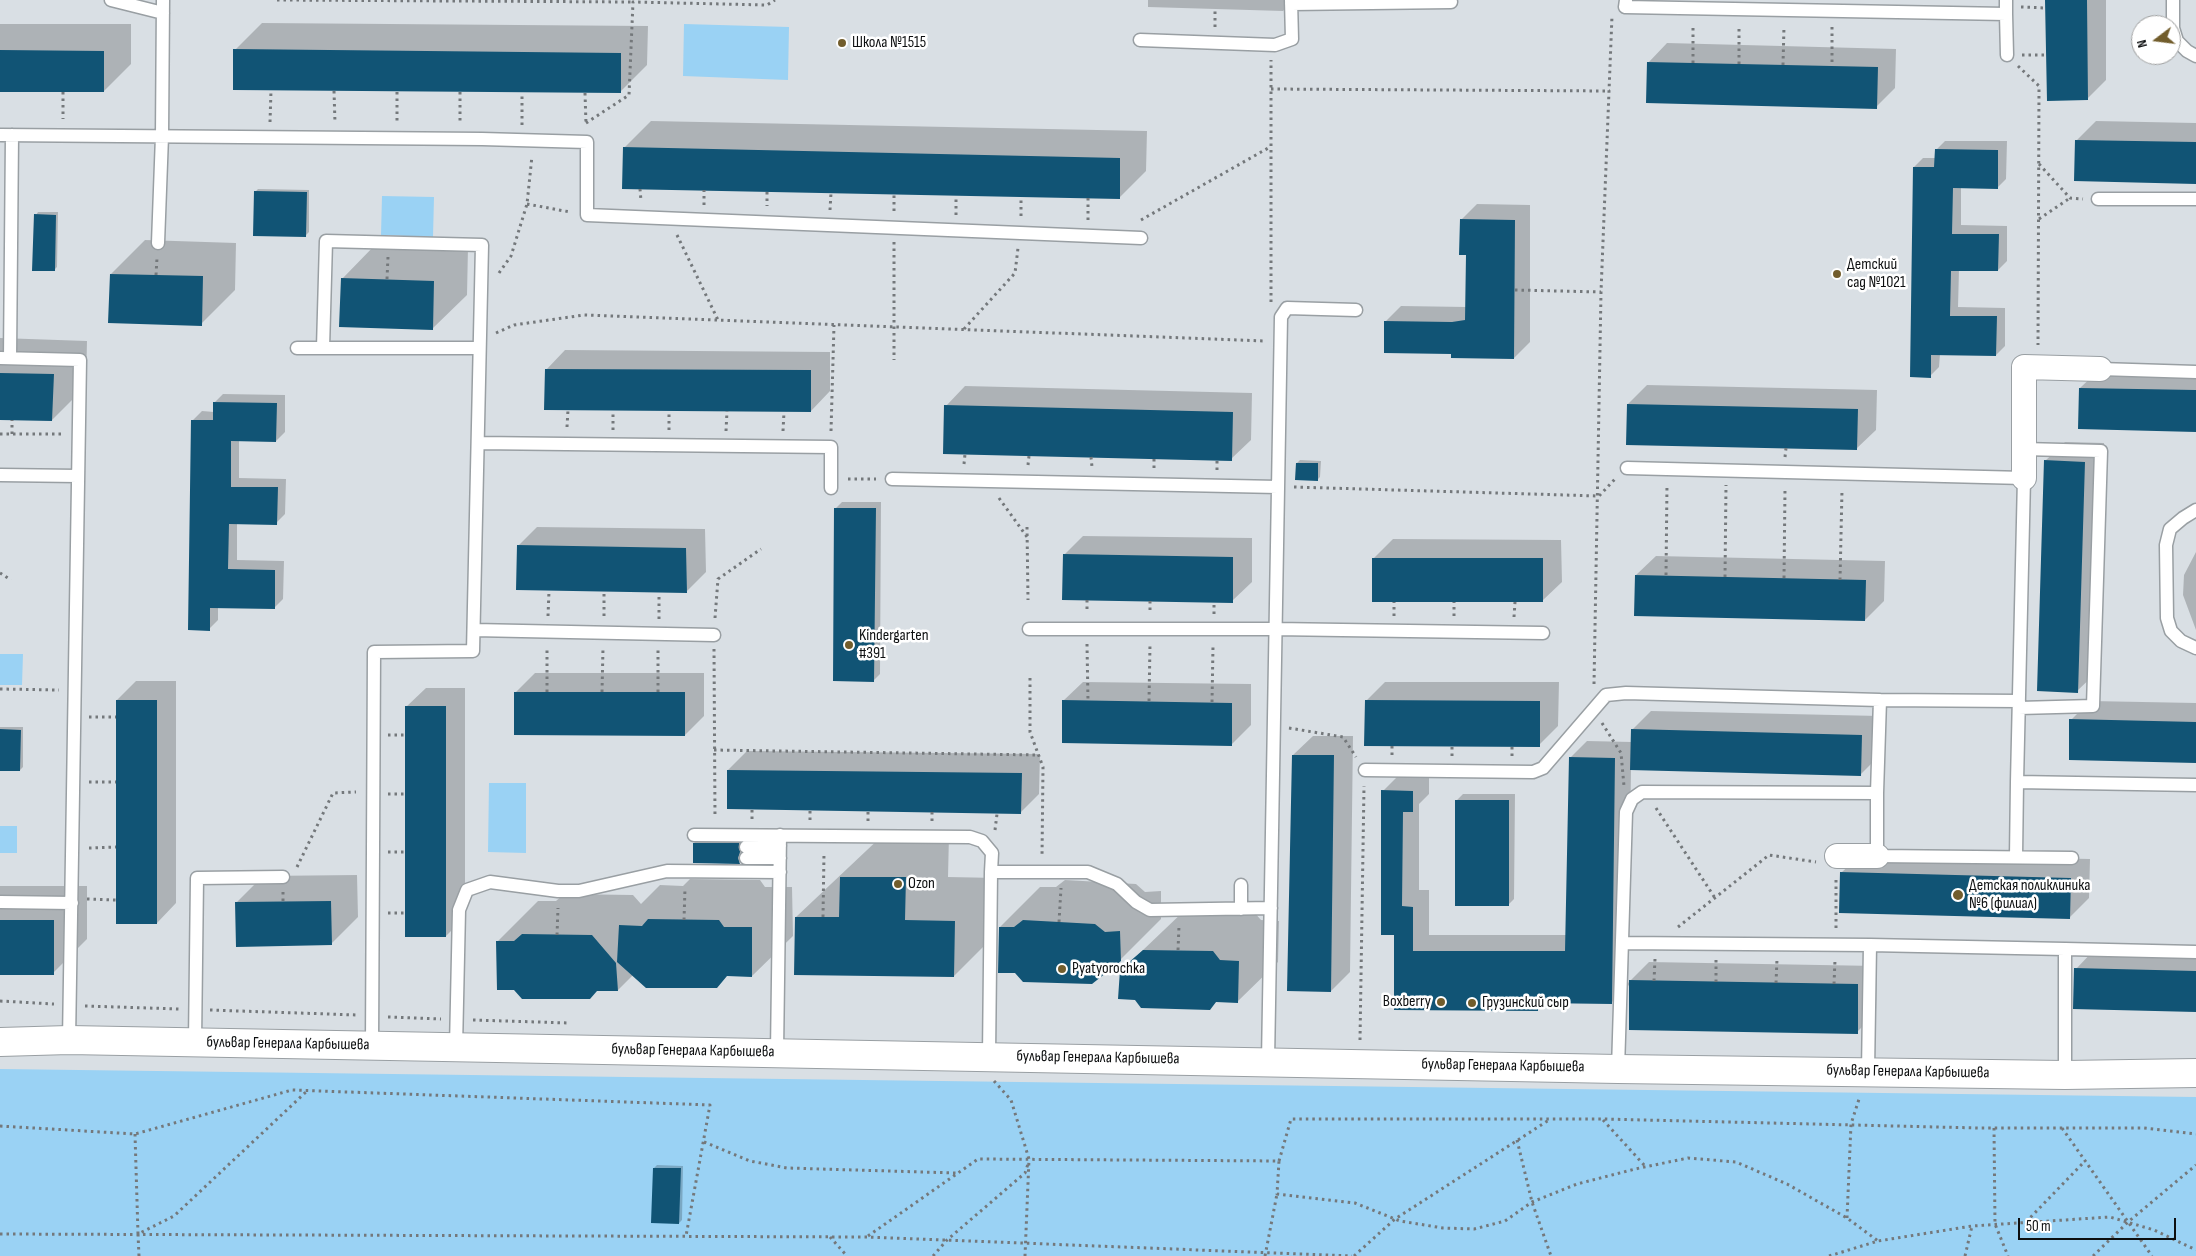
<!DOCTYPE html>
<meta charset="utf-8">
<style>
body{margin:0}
#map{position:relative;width:2196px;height:1256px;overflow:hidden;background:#d9dfe4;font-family:"Sofia Sans Condensed",sans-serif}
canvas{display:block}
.north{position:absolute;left:2131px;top:15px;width:50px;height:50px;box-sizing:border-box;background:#fff;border:1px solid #9e9f9f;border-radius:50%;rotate:255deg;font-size:14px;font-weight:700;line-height:20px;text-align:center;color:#0d0f10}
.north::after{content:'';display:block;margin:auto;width:18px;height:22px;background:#725d2c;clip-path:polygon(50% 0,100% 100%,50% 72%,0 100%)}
.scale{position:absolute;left:2018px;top:1218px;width:158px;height:22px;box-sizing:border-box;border:2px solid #0d0f10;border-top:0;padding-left:6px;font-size:15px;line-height:18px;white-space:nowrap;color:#0d0f10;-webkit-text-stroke:4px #fff;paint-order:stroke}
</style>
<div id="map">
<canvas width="2196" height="1256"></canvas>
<div class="north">N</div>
<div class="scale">50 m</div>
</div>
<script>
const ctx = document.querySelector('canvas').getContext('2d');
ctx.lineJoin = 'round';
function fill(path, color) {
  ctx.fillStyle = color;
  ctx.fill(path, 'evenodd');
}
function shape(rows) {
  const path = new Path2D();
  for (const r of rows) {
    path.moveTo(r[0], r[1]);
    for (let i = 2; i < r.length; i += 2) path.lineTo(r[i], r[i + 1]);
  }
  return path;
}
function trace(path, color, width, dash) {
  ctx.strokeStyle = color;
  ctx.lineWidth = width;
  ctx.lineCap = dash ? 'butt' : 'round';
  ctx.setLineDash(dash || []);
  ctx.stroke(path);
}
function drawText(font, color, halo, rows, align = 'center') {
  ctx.font = font + ' "Sofia Sans Condensed",sans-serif';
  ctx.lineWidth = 5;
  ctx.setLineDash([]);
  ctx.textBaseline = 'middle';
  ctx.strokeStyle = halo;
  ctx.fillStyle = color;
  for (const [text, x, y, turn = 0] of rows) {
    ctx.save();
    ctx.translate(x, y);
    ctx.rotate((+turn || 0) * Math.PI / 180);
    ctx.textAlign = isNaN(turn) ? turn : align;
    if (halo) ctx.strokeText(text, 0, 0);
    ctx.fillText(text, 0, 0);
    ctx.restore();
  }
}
const green = shape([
 [684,24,789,27,788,80,683,76],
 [382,196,434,197,433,237,381,235],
 [0,654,23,654,22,685,0,685],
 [489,783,526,783,526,853,488,852],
 [0,826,17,826,17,853,0,853],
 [0,1069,2196,1097,2196,1256,0,1256]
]);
const shadow = shape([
 [1148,0,1294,0,1283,11,1148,7],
 [2047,0,2106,0,2106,80,2087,99],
 [262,23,648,26,647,65,620,92,235,50],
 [0,24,131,24,131,64,104,91,0,90],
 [1667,43,1896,49,1895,88,1876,107,1648,63],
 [651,121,1147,131,1146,171,1119,198,624,148],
 [2096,121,2196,123,2196,182,2077,140],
 [1945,141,2007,141,2006,179,1997,188,1961,187,1961,225,2007,226,2007,261,1998,270,1959,270,1958,307,2005,308,2005,346,1996,355,1940,354,1939,367,1930,376,1914,167,1923,158,1936,158,1936,150],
 [258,189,309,190,309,232,306,235,255,192],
 [1477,204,1530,205,1530,342,1514,358,1453,352,1385,322,1401,306,1467,307,1467,253,1461,220],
 [38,212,58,212,57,267,54,270,36,215],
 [145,240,236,243,235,290,201,324,111,274],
 [376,244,468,247,467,295,432,329,342,279],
 [0,338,87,341,86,386,52,420,0,419],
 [565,350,830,352,830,391,811,411,546,370],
 [2100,369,2196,371,2196,430,2080,388],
 [1647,385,1877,390,1876,430,1856,449,1628,404],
 [965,386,1252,393,1251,440,1231,459,946,406],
 [223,394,285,395,285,432,276,441,239,440,239,478,286,479,285,514,276,523,237,523,237,560,284,561,283,599,274,608,218,607,218,620,209,629,193,420,202,411,214,412,214,403],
 [2065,442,2104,443,2097,672,2077,691,2045,461],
 [1300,460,1321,461,1320,477,1317,480,1297,463],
 [842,502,881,502,880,674,874,680,835,509],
 [537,527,705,529,706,572,686,592,518,546],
 [1083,536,1252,538,1252,582,1232,601,1064,555],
 [1393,539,1561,540,1562,582,1542,601,1373,559],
 [2196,552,2196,630,2183,595,2184,575],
 [1656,556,1885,561,1884,601,1865,620,1636,575],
 [535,673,704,673,704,716,685,735,516,692],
 [136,681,176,681,176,903,157,923,117,700],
 [1083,682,1251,684,1251,725,1231,745,1063,701],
 [1385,682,1559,682,1558,726,1539,745,1366,701],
 [426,688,465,688,465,917,446,936,406,707],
 [2090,701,2196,703,2196,762,2071,720],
 [1651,711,1880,716,1880,755,1860,775,1631,769,1628,983,1649,962,1877,966,1876,1013,1857,1032,1630,984,1611,1003,1545,1002,1538,1009,1395,1009,1395,934,1383,791,1400,774,1429,774,1429,794,1419,804,1419,890,1429,890,1429,935,1567,935,1570,758,1587,741,1632,742,1632,730],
 [0,727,23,727,23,767,20,770,0,770],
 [1313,736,1353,736,1350,972,1331,991,1293,755],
 [747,751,1040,754,1039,794,1020,813,728,770],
 [1463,794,1515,794,1514,899,1508,905,1457,800],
 [884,834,949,835,948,877,998,878,997,933,954,976,796,917],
 [697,840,741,841,743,849,740,855,742,860,740,862,694,862,694,843],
 [1861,854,2090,859,2089,898,2070,917,1841,873],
 [357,875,358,917,331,944,236,903,263,876],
 [690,879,760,880,765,887,792,887,793,936,752,976,633,975,618,990,497,942,538,901,556,901,564,894,633,895,641,904,660,885,683,886],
 [1065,880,1136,884,1145,892,1161,891,1161,919,1120,960,1000,927,1040,887,1056,887],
 [0,886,87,886,87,939,53,973,0,973],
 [1185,910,1253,911,1261,920,1279,921,1278,962,1237,1002,1217,1001,1209,1009,1121,971],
 [2095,949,2196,952,2196,1011,2076,969],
 [657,1165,683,1166,682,1220,679,1223,654,1168]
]);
const building = shape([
 [2045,0,2087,0,2088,100,2047,101],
 [233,49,621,53,621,93,233,90],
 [0,50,104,51,104,92,0,92],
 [1647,62,1878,67,1877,109,1646,103],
 [2075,140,2196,142,2196,184,2074,181],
 [623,147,1120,158,1120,199,622,189],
 [1935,149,1998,150,1998,189,1953,188,1952,234,1999,234,1998,271,1951,271,1950,316,1997,316,1996,356,1931,355,1931,378,1910,377,1913,167,1934,167],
 [254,191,307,192,306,237,253,236],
 [34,214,56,215,55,271,32,271],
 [1460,219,1515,220,1514,359,1451,358,1451,354,1384,353,1384,321,1452,322,1465,320,1466,255,1459,255],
 [110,274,203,276,202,326,108,323],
 [341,278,434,281,433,330,339,327],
 [545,369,811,370,811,412,544,410],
 [0,373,54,374,52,421,0,420],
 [2079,388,2196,390,2196,432,2078,429],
 [213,402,277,403,276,442,231,441,231,487,278,487,277,525,229,524,228,569,275,570,275,609,210,608,210,631,188,630,191,420,213,420],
 [1627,404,1858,409,1857,450,1626,445],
 [944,405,1233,412,1232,461,943,454],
 [2044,460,2085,462,2078,693,2037,691],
 [1296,463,1318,463,1318,481,1295,480],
 [834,508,876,508,874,682,833,681],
 [517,545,686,548,687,593,516,590],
 [1063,554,1233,557,1233,603,1062,600],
 [1372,558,1543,558,1543,602,1372,602],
 [1635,575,1866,580,1865,621,1634,616],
 [514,692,685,692,685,736,514,735],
 [116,700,157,700,157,924,116,924],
 [1062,700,1232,703,1232,746,1062,743],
 [1365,700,1540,701,1540,747,1364,746],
 [405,706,446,706,446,937,405,937],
 [2069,719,2196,722,2196,763,2069,760],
 [0,729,21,730,20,771,0,771],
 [1631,729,1862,735,1861,776,1630,770],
 [1292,755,1334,755,1331,992,1287,991],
 [1569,757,1615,758,1612,1004,1538,1003,1538,1011,1394,1010,1394,935,1381,935,1381,790,1413,791,1413,812,1403,812,1402,906,1413,907,1413,951,1565,951],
 [727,770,1022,773,1021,814,727,809],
 [1455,800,1509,800,1509,906,1455,906],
 [693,843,739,843,740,852,738,858,740,864,693,863],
 [1840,872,2071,878,2070,919,1839,913],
 [840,877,906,877,905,920,955,921,954,977,794,975,795,917,839,917],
 [331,901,332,945,236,947,235,902],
 [648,919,719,920,724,927,752,927,752,977,727,976,717,988,646,988,617,962,619,925,642,926],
 [0,920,54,920,54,975,0,975],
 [1023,920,1095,924,1105,932,1120,931,1121,961,1092,984,1023,982,1015,973,998,973,999,927,1014,927],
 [522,934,592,935,616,963,618,991,597,991,590,999,522,999,514,990,497,990,496,941,514,941],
 [1143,950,1213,951,1220,960,1239,961,1238,1003,1216,1002,1210,1010,1141,1008,1135,1000,1118,999,1120,970],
 [2074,968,2196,971,2196,1012,2073,1009],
 [1629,980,1858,984,1858,1034,1629,1030],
 [653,1168,681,1168,679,1224,651,1223]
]);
const path = shape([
 [277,0,633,2],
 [2021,7,2046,8],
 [1215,27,1215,10],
 [1832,27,1832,66],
 [2022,55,2046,55],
 [1693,63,1693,24],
 [1739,64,1739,25],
 [1783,65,1784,26],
 [2018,66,2039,86,2038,345],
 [1271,89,1610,91],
 [334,91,335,123],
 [63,92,63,119],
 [397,92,397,123],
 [460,92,460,124],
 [585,93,586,124],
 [270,122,271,90],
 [586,123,629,95,633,2,767,5,775,0],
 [522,125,522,93],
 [2039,164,2070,198,2083,199],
 [640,189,641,201],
 [767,192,767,206],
 [1088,198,1088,220],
 [527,204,570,212],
 [704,205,704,190],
 [830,210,831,193],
 [894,211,894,194],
 [956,215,956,196],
 [1021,216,1021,197],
 [2039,219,2070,198],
 [1141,220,1270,147],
 [677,235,718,320],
 [894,242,894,360],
 [499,273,511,256,527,204,532,156],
 [156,275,157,258],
 [387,279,388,257],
 [1515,290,1601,292],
 [1271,302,1271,60],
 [964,329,1015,273,1018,248],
 [496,333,514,325,584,315,1265,341],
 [567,427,568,410],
 [613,430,613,411],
 [669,430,669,411],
 [726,431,727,411],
 [783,431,784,412],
 [831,431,834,325],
 [0,434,63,434],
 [12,434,12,420],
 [1091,457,1092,467],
 [1785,457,1786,448],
 [1154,459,1154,468],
 [964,464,965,454],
 [1028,465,1029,456],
 [1217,470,1217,460],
 [848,479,876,479],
 [1294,487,1599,496,1615,479],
 [999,498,1027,537],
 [1027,527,1028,600],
 [0,573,11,580],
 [1666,575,1667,484],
 [1725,577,1726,485],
 [1784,578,1785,489],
 [1840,580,1842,490],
 [1087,600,1087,613],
 [1150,601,1150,613],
 [1214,614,1214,602],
 [548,616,549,591],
 [604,616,604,592],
 [1394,616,1394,602],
 [1454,616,1454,602],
 [1514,617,1515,602],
 [715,618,718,579,761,549],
 [659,619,659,593],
 [1087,644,1088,701],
 [714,649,715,818],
 [1030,678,1030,732,1043,767,1042,857],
 [1594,684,1601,292,1612,16],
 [0,689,59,690],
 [547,692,547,648],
 [602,692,603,648],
 [658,692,658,650],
 [1149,701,1150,644],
 [1212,702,1213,646],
 [89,717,116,717],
 [1602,723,1621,753,1624,786],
 [1289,728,1343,737,1356,757],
 [388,735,405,735],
 [1392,746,1392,755],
 [714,750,1039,755],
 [1452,756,1452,746],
 [1512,756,1512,746],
 [89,782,116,782],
 [388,794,405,794],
 [1656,808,1715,898],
 [932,812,932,822],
 [752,819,752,809],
 [810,820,810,810],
 [868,821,868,811],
 [995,830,997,814],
 [89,848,116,847],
 [388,852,405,852],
 [297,867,333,793,356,792],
 [283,892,283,902],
 [87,899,116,900],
 [388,913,405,913],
 [823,917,824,853],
 [684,920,685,888],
 [1059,922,1061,888],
 [1678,927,1769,855,1816,862],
 [1836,928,1836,877],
 [557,935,558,908],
 [1178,950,1179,926],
 [1654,981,1655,959],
 [1716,982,1716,960],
 [1776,983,1777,959],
 [1834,984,1835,960],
 [0,1001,54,1004],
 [85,1006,179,1009],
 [210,1010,357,1015],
 [388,1017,441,1019],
 [473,1020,569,1023],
 [1360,1040,1364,786],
 [994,1081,1011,1100,1029,1159,1025,1256],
 [1603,1120,1645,1166],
 [0,1126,135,1134,292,1090,710,1105,686,1236],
 [1994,1128,1995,1224,2008,1256],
 [2062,1128,2152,1256],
 [135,1134,138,1234],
 [1517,1140,1532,1202,1551,1256],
 [704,1142,750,1161,787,1168,956,1173],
 [1279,1161,1291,1119,1603,1119,1979,1128,2144,1128,2196,1134],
 [1847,1218,1851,1124,1860,1096],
 [2026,1222,2085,1161],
 [0,1234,867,1237,1352,1256],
 [868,1236,978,1159,1279,1161,1277,1194,1355,1203,1400,1221,1443,1228,1474,1229,1505,1221,1532,1202,1577,1184,1635,1169,1688,1158,1736,1162,1787,1184,1847,1218,1878,1241],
 [830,1237,847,1256],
 [139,1256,138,1234,174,1216,307,1091],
 [933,1256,947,1240,1025,1173,1028,1164],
 [1265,1256,1277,1194],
 [1354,1256,1395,1219,1549,1120],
 [1829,1256,1878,1241,1972,1226,2110,1217,2154,1230,2196,1250],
 [1965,1256,1972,1226],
 [2093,1256,2128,1222,2196,1165]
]);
const service = shape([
 [111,0,163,13],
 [1626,0,1625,7,2006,14,2006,0],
 [2173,0,2173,28,2177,41,2187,51,2196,56],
 [1291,4,1451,2],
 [2006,14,2007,55],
 [1140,40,1275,45,1292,39,1291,0],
 [0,135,482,139,587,142,587,215,1141,238],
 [2098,199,2196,199],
 [158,243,162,136,163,0],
 [297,348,479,348],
 [323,348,326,241,482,245,473,651,374,652,372,1045],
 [0,358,80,360,69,1040],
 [10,358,12,135],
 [2100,369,2196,372],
 [478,443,831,447,831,488],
 [1627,468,2024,478,2017,782,2196,785],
 [0,475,78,476],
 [892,479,1278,487],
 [2196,510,2183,518,2170,529,2166,545,2167,618,2171,631,2181,641,2196,648],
 [1029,629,1275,629,1543,633],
 [474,630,714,635],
 [1880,700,2019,701],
 [2019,708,2093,706,2101,451,2024,449],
 [1365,770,1533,772,1543,768,1606,695,1626,693,1880,700,1877,793,1642,792,1632,799,1626,812,1618,1069],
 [1877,793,1877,856,2072,858],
 [694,835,970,837,982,841,992,853,991,872,1088,872,1117,884,1136,902,1150,910,1271,908],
 [746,847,780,846],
 [2016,857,2017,782],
 [746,858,780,858],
 [0,902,72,903],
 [1241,909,1241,885],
 [1622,943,1870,945],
 [2065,949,2196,952],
 [195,1042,197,878,283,877],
 [456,1047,459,910,467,890,490,882,558,891,579,891,667,871,780,872],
 [777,1052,780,835],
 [989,1056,991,872],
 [1268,1061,1281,317,1287,308,1356,310],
 [1868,1071,1870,945,2065,949,2065,1075]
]);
const minor = shape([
 [2024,478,2024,367,2100,369],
 [1837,856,1877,856]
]);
const tertiary = shape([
 [0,1042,69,1040,1618,1069,2065,1075,2196,1073]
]);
const markers = [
 [842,43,5,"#725d2c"],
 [1837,274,5,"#725d2c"],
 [849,645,5,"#725d2c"],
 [898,884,5,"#725d2c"],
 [1958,895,6,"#725d2c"],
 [1062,969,5,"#725d2c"],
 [1441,1002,5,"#725d2c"],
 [1472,1003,5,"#725d2c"]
];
const poiNames = [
 ["Школа №1515",852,43],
 ["Детский",1847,265],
 ["сад №1021",1847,283],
 ["Kindergarten",859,636],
 ["#391",859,654],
 ["Ozon",908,884],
 ["Детская поликлиника",1969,886],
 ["№6 (филиал)",1969,904],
 ["Pyatyorochka",1072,969],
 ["Boxberry",1431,1002,"right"],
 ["Грузинский сыр",1482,1003]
];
const streetNames = [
 ["бульвар Генерала Карбышева",288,1044,1],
 ["бульвар Генерала Карбышева",693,1051,1],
 ["бульвар Генерала Карбышева",1098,1058,1],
 ["бульвар Генерала Карбышева",1503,1066,1],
 ["бульвар Генерала Карбышева",1908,1072,1]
];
fill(green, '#9ad2f4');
fill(shadow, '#0003');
fill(building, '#115475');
trace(service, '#999fa3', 15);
trace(minor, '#999fa3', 26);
trace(tertiary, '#999fa3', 30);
trace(path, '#74787b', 3, [2.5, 4]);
trace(service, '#fff', 12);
trace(minor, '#fff', 24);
trace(tertiary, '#fff', 28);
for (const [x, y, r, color] of markers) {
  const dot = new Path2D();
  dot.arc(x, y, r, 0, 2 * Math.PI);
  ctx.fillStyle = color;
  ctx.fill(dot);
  trace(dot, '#fff', 2);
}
drawText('16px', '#0d0f10', '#fff', poiNames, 'left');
drawText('16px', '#0d0f10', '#fff', streetNames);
</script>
